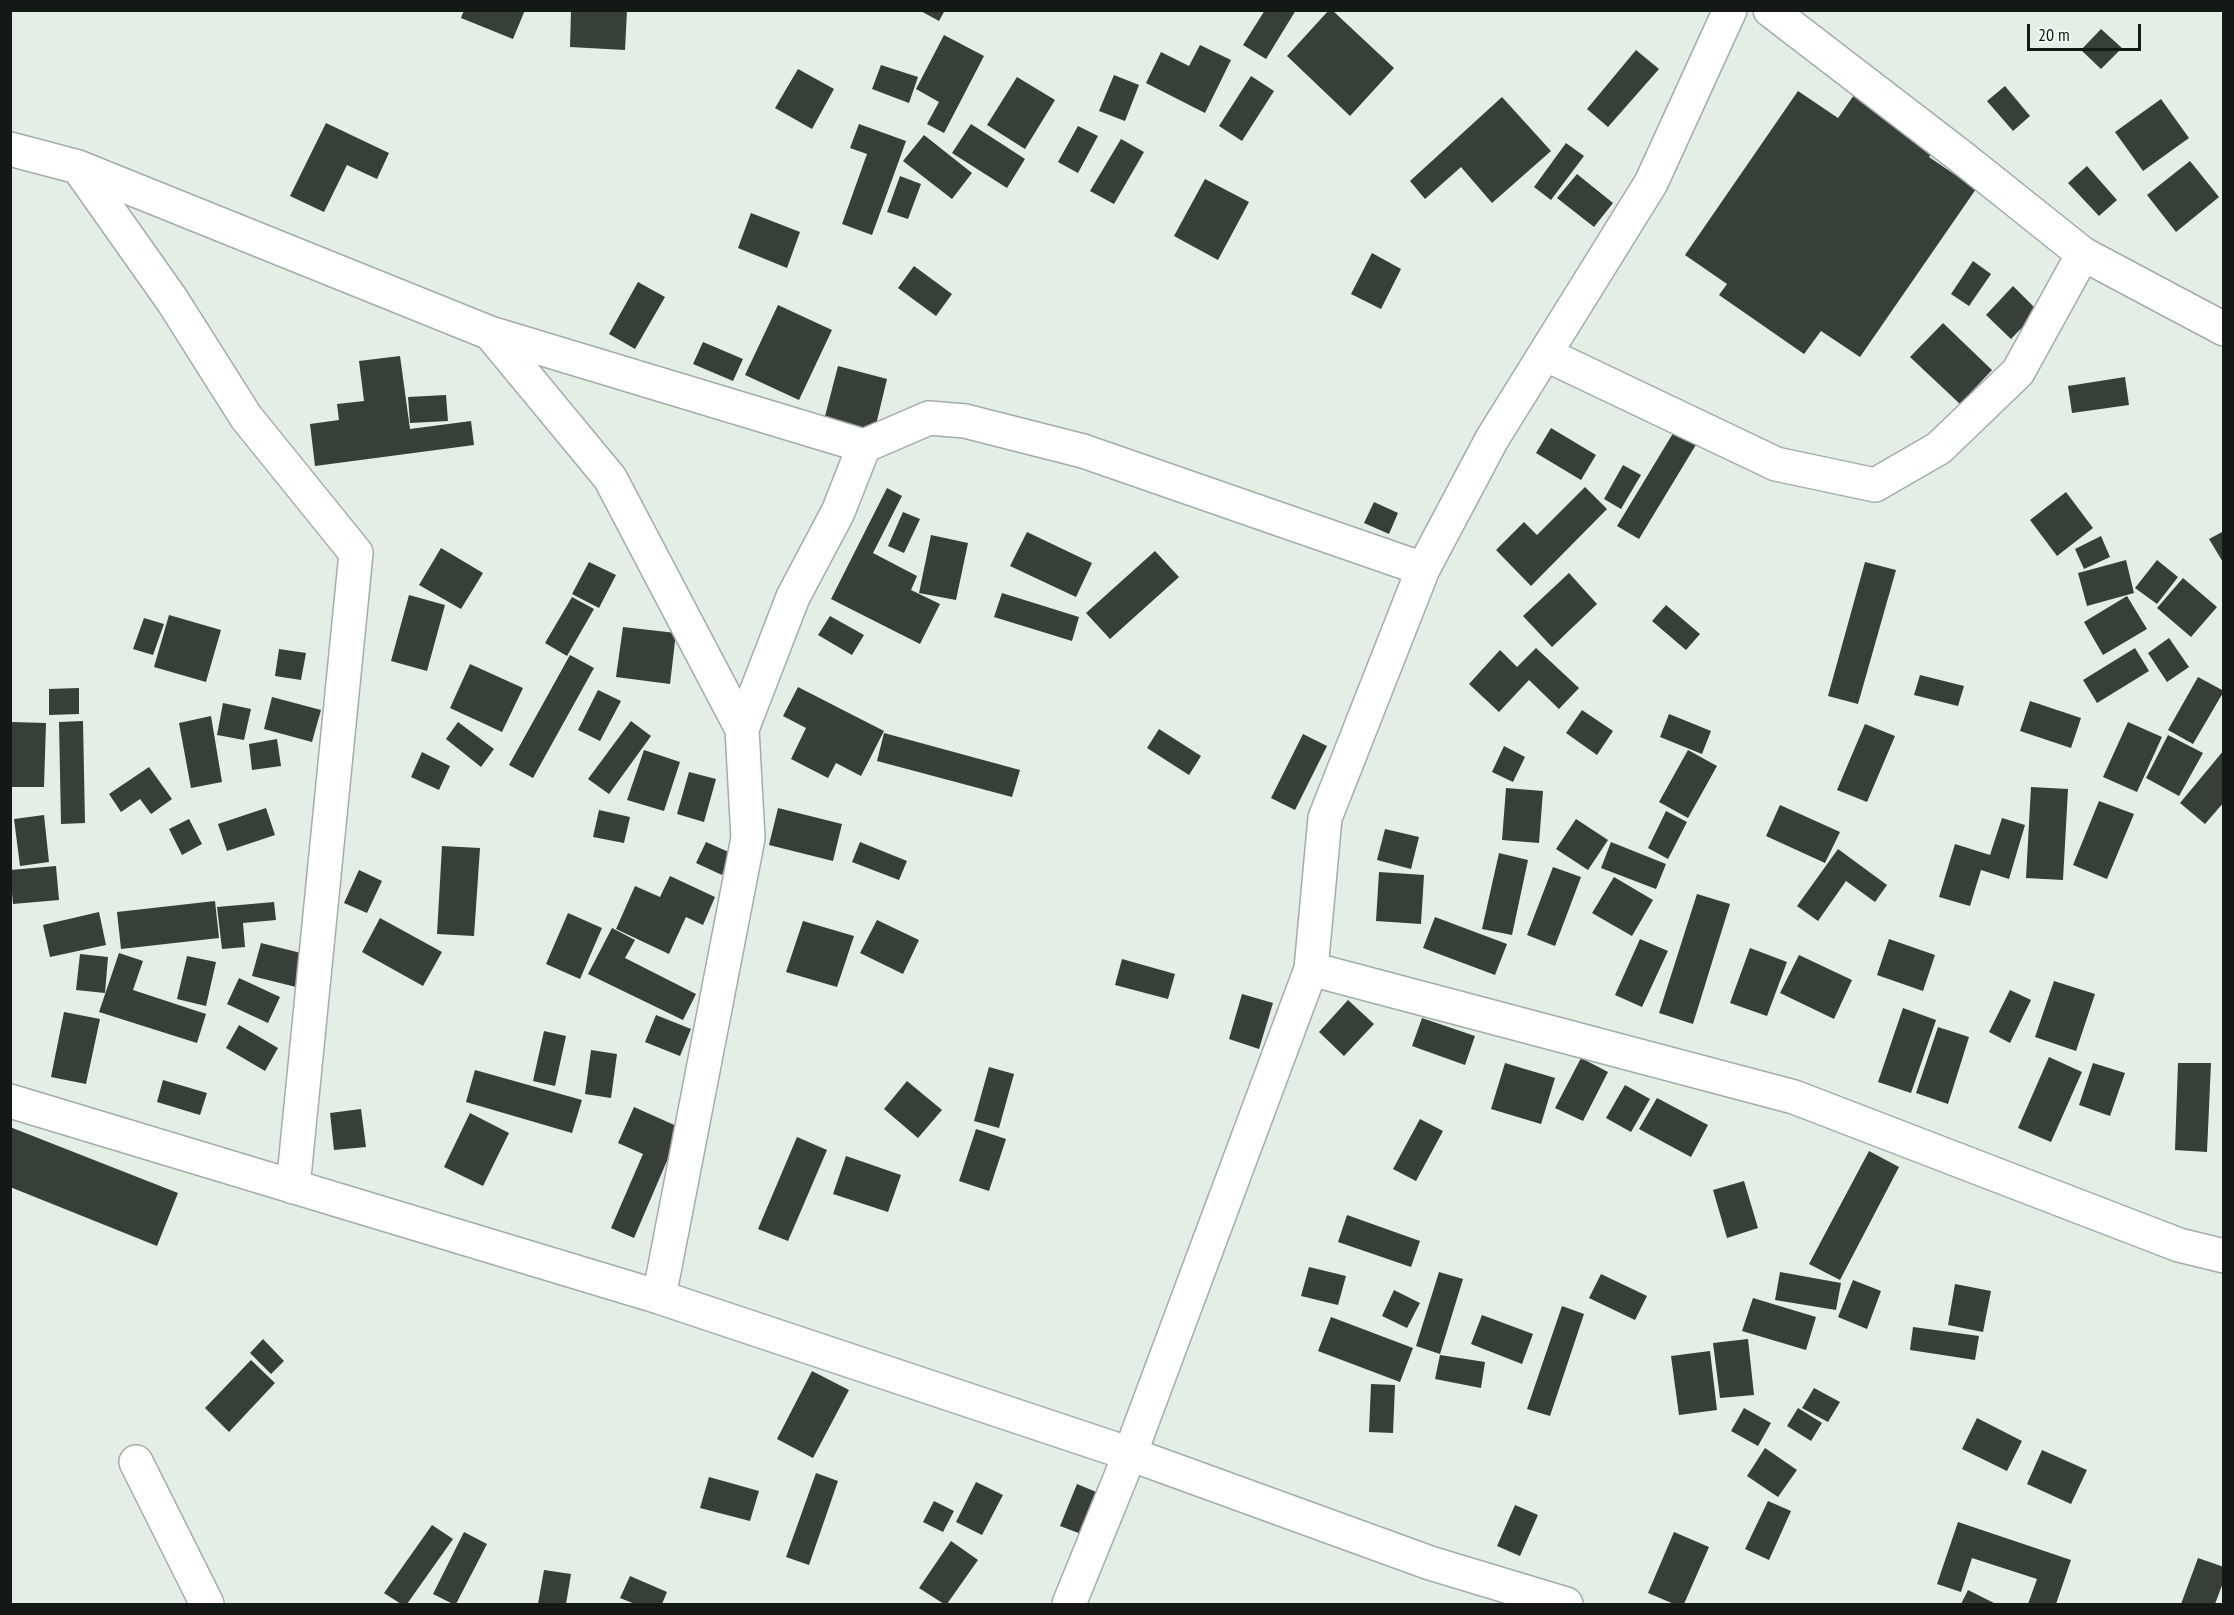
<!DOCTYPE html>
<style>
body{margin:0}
#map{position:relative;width:2234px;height:1615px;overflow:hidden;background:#e3eee6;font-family:"PT Sans Narrow",sans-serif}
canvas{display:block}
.frame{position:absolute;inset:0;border:12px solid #151916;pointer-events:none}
.scale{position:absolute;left:2027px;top:24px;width:114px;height:27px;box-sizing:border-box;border:3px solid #151916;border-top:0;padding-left:8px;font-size:18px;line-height:21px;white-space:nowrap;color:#151916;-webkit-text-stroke:4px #f0fcf3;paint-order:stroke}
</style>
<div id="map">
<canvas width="2234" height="1615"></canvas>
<div class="frame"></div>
<div class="scale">20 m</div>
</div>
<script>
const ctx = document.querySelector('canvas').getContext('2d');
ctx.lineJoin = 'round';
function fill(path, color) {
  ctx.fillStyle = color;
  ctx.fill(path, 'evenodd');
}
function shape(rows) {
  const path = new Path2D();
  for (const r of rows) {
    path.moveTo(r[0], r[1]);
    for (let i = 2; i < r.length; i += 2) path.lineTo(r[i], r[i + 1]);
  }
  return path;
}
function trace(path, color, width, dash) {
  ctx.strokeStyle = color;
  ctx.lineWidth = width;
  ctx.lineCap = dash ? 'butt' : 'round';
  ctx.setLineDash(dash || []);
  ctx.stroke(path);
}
const building = shape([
 [464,10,525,10,513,39,461,18],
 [571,10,627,10,625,50,570,47],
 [919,10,945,10,939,21],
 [1265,10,1296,10,1266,59,1243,45],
 [1329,10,1332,10,1394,68,1350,116,1287,56],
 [2101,29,2122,48,2101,69,2081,50],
 [944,35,984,56,944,133,927,124,939,102,916,89],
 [1200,45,1231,60,1205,113,1146,83,1161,52,1189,66],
 [1636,50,1659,69,1608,127,1587,109],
 [881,65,918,77,909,103,872,89],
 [798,69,834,89,812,129,775,108],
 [1114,75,1139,85,1125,121,1099,111],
 [1251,76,1274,91,1242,141,1219,126],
 [1017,77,1055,100,1025,149,987,125],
 [2005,86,2030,116,2013,131,1987,101],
 [1798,91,1838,118,1854,95,1934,150,1929,157,1976,189,1860,357,1821,331,1804,354,1719,295,1727,284,1685,255],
 [1502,97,1551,151,1492,203,1461,167,1425,199,1410,181],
 [2161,99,2189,138,2143,171,2115,132],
 [326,123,389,153,377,179,347,165,324,212,290,196],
 [859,124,906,141,872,235,842,224,867,154,850,148],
 [971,124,1025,159,1007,188,952,153],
 [1078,126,1098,136,1078,173,1058,162],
 [924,135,972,173,952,199,903,161],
 [1121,139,1144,152,1114,204,1090,191],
 [1566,143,1584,156,1551,200,1534,187],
 [2190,161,2219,197,2176,232,2147,195],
 [2087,166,2117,200,2099,216,2068,183],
 [1577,174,1613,203,1594,227,1557,198],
 [900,176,921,184,908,219,887,212],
 [1205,179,1249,202,1218,260,1174,236],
 [751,213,800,232,787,268,738,248],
 [1372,253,1401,269,1381,309,1351,294],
 [1973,261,1991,274,1969,306,1951,294],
 [914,266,952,294,936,316,898,288],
 [638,282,665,297,635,349,609,334],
 [2013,286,2038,311,2011,339,1986,315],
 [778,305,832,330,799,400,745,375],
 [1943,323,1992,370,1960,404,1910,357],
 [703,342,743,359,733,381,693,364],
 [400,356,410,429,471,421,474,445,315,466,310,424,339,420,337,404,364,401,359,361],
 [838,366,887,379,874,433,824,420],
 [2125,377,2129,405,2072,413,2068,386],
 [446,395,448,421,410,423,408,397],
 [1551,428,1596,455,1581,480,1536,453],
 [1675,430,1697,443,1639,539,1617,526],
 [1623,465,1641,475,1621,509,1604,499],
 [1585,487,1607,509,1531,586,1496,550,1524,522,1537,535],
 [887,488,902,496,873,553,917,576,911,590,940,604,920,644,831,599],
 [2066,492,2093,528,2057,556,2030,520],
 [1374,502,1398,513,1389,534,1364,523],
 [903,512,920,519,904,553,888,546],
 [2224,531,2224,564,2209,539],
 [1027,532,1092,563,1076,597,1010,566],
 [931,535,968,543,956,600,919,593],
 [2101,536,2110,557,2084,569,2075,549],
 [441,548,483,573,461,609,419,585],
 [1155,551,1179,577,1110,639,1086,613],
 [2126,560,2134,593,2087,606,2078,573],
 [2157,560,2178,577,2157,604,2135,588],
 [589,562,616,575,599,608,572,594],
 [1865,562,1896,570,1858,704,1828,696],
 [1569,573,1597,604,1552,647,1523,616],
 [2183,578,2217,607,2191,637,2157,608],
 [1002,593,1079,617,1072,641,994,617],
 [409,595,445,605,427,671,391,661],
 [2127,596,2147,629,2103,655,2084,622],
 [572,597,594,609,567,656,545,643],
 [1666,605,1700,634,1686,650,1652,621],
 [169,615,221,630,206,682,154,667],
 [830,616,864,635,852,655,818,635],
 [144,618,164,624,153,655,133,649],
 [623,627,676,633,670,684,616,677],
 [2169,638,2189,667,2167,682,2148,653],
 [1536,648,1579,688,1559,709,1529,680,1499,712,1469,684,1500,650,1517,667],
 [2135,648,2149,671,2097,703,2083,680],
 [279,649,306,653,301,680,275,676],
 [570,655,594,668,533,778,509,765],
 [470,664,523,688,502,732,450,708],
 [1920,675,1964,686,1958,706,1914,695],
 [2198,677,2224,691,2193,744,2168,730],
 [798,687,884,731,861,776,836,763,828,778,791,759,806,728,783,716],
 [79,688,79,714,49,715,49,689],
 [598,690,621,701,600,741,578,730],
 [272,697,321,710,312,742,264,729],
 [2030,701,2081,718,2071,748,2020,731],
 [223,703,251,709,244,740,217,735],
 [1582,710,1613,731,1597,755,1566,733],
 [1669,714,1711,731,1702,754,1660,737],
 [211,716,222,782,191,788,179,723],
 [83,721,85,823,61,824,59,722],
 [631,721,651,736,609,794,588,779],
 [12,722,46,723,44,787,11,787],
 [458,722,494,749,481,767,446,739],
 [2128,722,2162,737,2137,792,2103,777],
 [1865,724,1895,736,1867,802,1837,790],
 [1159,729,1201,756,1189,775,1147,748],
 [884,733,1020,770,1012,797,877,761],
 [1303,734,1327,746,1295,810,1271,798],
 [2168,735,2203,753,2179,796,2146,778],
 [277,739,281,766,252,770,249,744],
 [1504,746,1525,757,1513,782,1492,772],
 [644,750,680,762,664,811,627,800],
 [1688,750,1717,766,1688,818,1659,802],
 [2224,750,2224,802,2205,824,2180,803],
 [422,752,450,766,439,790,411,777],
 [149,767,172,799,151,814,140,799,121,812,109,794],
 [689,772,716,779,704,822,677,814],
 [2031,787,2068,789,2063,880,2026,878],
 [1506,788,1543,791,1539,843,1502,840],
 [2099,801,2134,814,2107,879,2073,865],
 [1780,805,1840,832,1825,863,1766,836],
 [266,808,275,835,227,851,218,824],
 [778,808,842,824,833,861,769,845],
 [599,810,630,817,624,843,593,837],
 [1666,811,1687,822,1668,859,1648,848],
 [44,815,49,862,20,866,14,819],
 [2002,818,2025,825,2009,879,1981,870,1970,906,1939,897,1955,844,1990,855],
 [189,819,202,844,182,855,169,829],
 [1576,819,1608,840,1588,870,1556,849],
 [1385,829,1419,837,1411,869,1377,860],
 [706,842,731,853,722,875,696,863],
 [860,842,907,861,899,880,852,862],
 [1611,842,1666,864,1656,889,1601,868],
 [442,846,480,848,474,936,437,934],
 [1838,849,1887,885,1875,902,1846,881,1818,921,1797,906],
 [1499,853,1528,860,1512,935,1482,929],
 [56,866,59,900,13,904,10,870],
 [1553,867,1581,877,1555,946,1527,935],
 [359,870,382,881,367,913,344,903],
 [1379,872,1424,875,1421,924,1376,921],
 [670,876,715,897,703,925,686,917,669,954,616,929,635,886,660,897],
 [1614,877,1653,900,1632,936,1592,913],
 [1697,894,1730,904,1693,1024,1659,1013],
 [215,901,219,938,121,949,117,912],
 [274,902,276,920,243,923,245,947,222,949,217,907],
 [99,912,106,945,50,957,43,925],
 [568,913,602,928,580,979,546,964],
 [1435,917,1507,944,1495,975,1423,948],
 [380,918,442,952,423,986,362,952],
 [877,920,919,940,903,974,860,953],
 [803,921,854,936,837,987,786,972],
 [612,928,635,940,625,958,696,994,683,1020,588,974],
 [1640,939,1668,951,1642,1007,1615,995],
 [1889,939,1935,955,1923,991,1877,975],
 [261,943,305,954,296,987,252,976],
 [1750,948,1787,962,1767,1016,1730,1003],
 [119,953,143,961,133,990,206,1014,197,1043,99,1012],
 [80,954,108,957,105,993,76,990],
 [1799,955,1852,980,1834,1019,1780,993],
 [187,956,216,962,206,1006,177,999],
 [1122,959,1175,974,1168,999,1115,985],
 [239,978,280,997,268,1023,227,1004],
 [2054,981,2095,994,2076,1051,2035,1037],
 [2010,990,2031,1000,2010,1043,1989,1032],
 [1242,994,1273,1003,1259,1049,1229,1039],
 [1348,1000,1374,1024,1344,1056,1319,1032],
 [1903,1008,1936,1020,1911,1093,1878,1082],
 [64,1012,100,1019,86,1084,51,1077],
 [656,1015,691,1029,680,1056,645,1042],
 [1422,1018,1475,1036,1465,1065,1412,1046],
 [239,1025,278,1048,265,1071,226,1048],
 [1938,1027,1969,1037,1948,1104,1916,1093],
 [544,1031,566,1036,555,1086,533,1081],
 [591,1050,617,1054,611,1098,585,1094],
 [2049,1057,2082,1072,2051,1142,2018,1128],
 [1581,1058,1608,1072,1583,1121,1555,1108],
 [1505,1063,1555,1078,1541,1124,1491,1109],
 [2093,1063,2125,1073,2110,1116,2079,1105],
 [2178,1063,2211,1063,2207,1152,2175,1150],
 [989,1067,1014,1074,999,1128,974,1121],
 [475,1070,582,1100,572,1133,466,1102],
 [163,1080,207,1093,200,1115,157,1102],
 [907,1081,942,1110,918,1138,884,1109],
 [1625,1085,1650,1099,1631,1132,1606,1118],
 [1657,1098,1708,1125,1691,1157,1639,1129],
 [634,1107,681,1128,634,1238,611,1228,643,1154,618,1143],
 [361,1109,366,1147,334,1150,330,1113],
 [470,1113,509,1133,483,1186,444,1167],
 [1420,1119,1443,1131,1416,1181,1393,1169],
 [10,1127,178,1193,157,1246,10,1187],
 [976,1129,1006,1139,989,1191,959,1181],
 [797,1137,827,1150,788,1241,758,1229],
 [1869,1151,1899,1167,1840,1280,1809,1264],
 [846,1156,901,1175,888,1212,833,1194],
 [1744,1181,1758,1228,1727,1238,1713,1190],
 [1347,1215,1420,1241,1411,1267,1338,1242],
 [1309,1267,1346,1276,1338,1305,1301,1296],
 [1439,1272,1463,1279,1440,1354,1416,1346],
 [1780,1272,1841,1283,1836,1310,1775,1300],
 [1601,1274,1647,1296,1635,1320,1589,1298],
 [1853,1280,1881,1291,1867,1329,1838,1317],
 [1955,1284,1991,1291,1983,1332,1948,1325],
 [1394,1290,1420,1303,1407,1328,1382,1316],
 [1753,1298,1816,1317,1806,1350,1742,1331],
 [1562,1306,1584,1314,1550,1416,1527,1409],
 [1482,1315,1533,1334,1522,1364,1471,1344],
 [1331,1317,1413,1348,1400,1382,1318,1351],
 [1913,1327,1979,1336,1975,1360,1910,1350],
 [263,1339,284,1361,271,1374,250,1353],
 [1748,1339,1754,1395,1720,1398,1713,1343],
 [1710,1351,1717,1410,1679,1415,1671,1356],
 [1440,1355,1485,1362,1481,1388,1435,1379],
 [251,1360,275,1383,229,1432,205,1408],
 [812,1371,849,1390,813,1458,777,1439],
 [1371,1384,1395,1385,1393,1433,1369,1432],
 [1814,1388,1840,1402,1828,1422,1802,1408],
 [1744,1408,1771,1423,1758,1446,1731,1431],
 [1798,1408,1822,1423,1811,1441,1787,1426],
 [1977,1418,2022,1441,2007,1471,1962,1449],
 [1765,1448,1797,1470,1778,1497,1747,1476],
 [2042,1450,2087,1470,2071,1504,2027,1484],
 [816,1473,838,1481,809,1565,786,1557],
 [709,1477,759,1491,750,1521,700,1508],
 [976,1482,1003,1495,982,1535,956,1522],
 [1077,1484,1101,1494,1084,1535,1060,1526],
 [934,1501,954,1511,943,1532,923,1522],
 [1768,1501,1791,1511,1769,1560,1745,1549],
 [1515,1505,1538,1515,1520,1556,1497,1546],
 [1958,1522,2071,1560,2056,1604,2028,1604,2037,1579,1972,1558,1961,1592,1937,1584],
 [432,1525,453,1539,407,1604,401,1604,384,1593],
 [464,1532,487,1544,456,1604,453,1604,433,1594],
 [1674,1532,1709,1547,1684,1604,1674,1604,1648,1593],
 [951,1541,978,1560,947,1604,944,1604,919,1588],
 [2198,1558,2224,1567,2224,1580,2215,1604,2181,1604],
 [544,1570,571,1574,566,1604,538,1604],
 [630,1576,667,1592,662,1604,635,1604,620,1598],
 [1968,1590,1996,1604,1961,1604]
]);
const minor = shape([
 [1770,10,1959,155,2083,254,2224,329],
 [10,149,78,167,490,333,864,446,929,418,965,421,1083,451,1423,569],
 [78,167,172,300,246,417,356,553,293,1187],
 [490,333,610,478,742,729,748,838,659,1297],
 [1545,354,1776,464,1875,485,1939,448,2018,372,2083,254],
 [742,729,793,597,838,512,864,446],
 [1311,969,1794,1097,2179,1245,2224,1256],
 [10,1101,659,1297,1130,1454,1430,1563,1566,1604],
 [136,1462,207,1604],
 [1069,1604,1130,1454,1311,969,1325,818,1423,569,1492,439,1651,183,1730,10]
]);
fill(building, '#363f38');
trace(minor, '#a2ada5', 36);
trace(minor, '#fff', 33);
</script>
